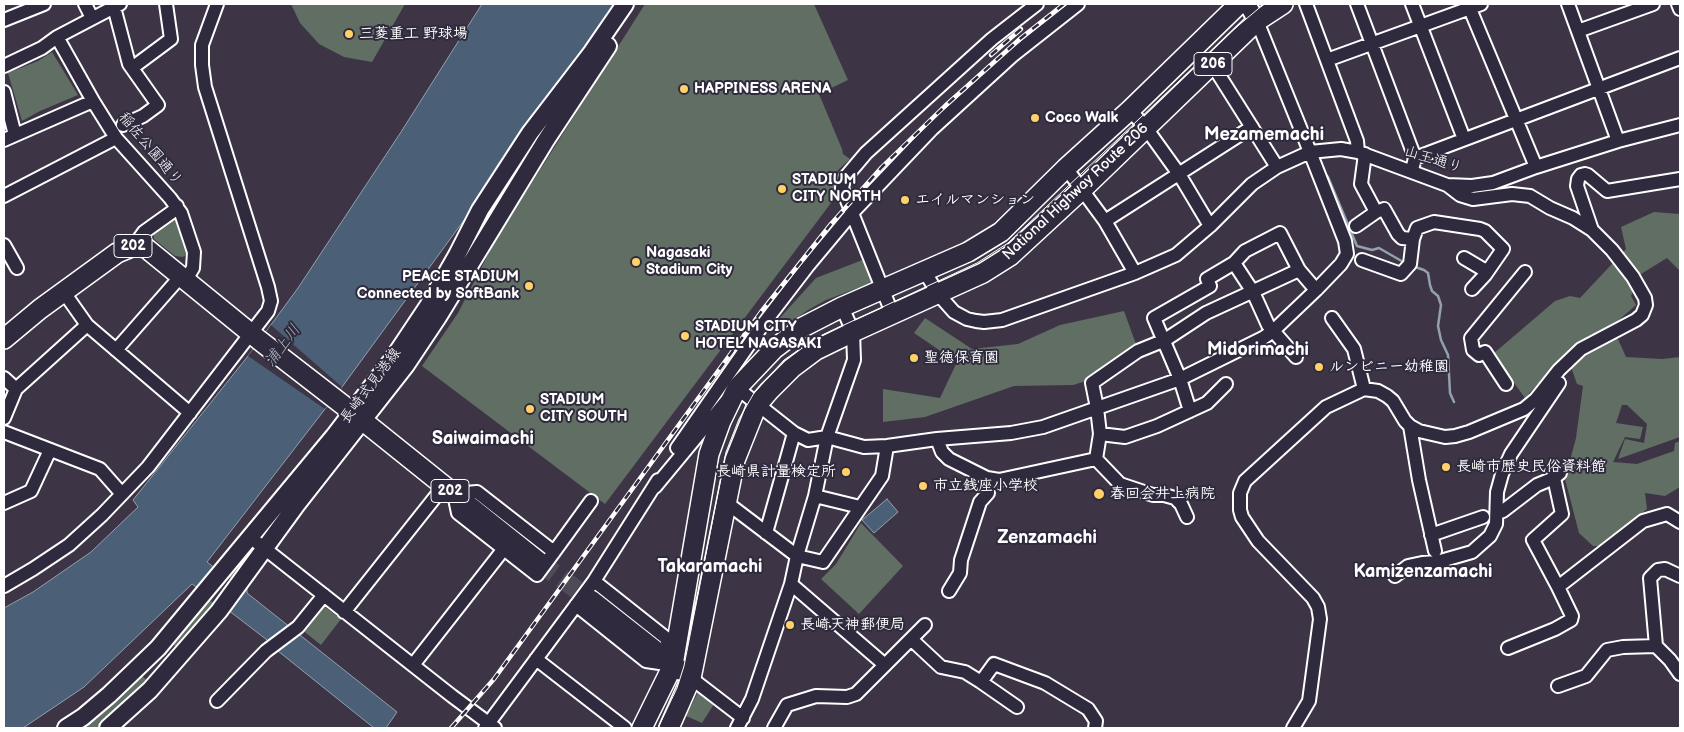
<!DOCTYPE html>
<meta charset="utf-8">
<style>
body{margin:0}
#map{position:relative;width:1684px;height:732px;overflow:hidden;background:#3d3546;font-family:"Balsamiq Sans",sans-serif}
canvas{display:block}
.frame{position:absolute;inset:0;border:5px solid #fff;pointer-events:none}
</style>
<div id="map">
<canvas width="1684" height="732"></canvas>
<div class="frame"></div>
</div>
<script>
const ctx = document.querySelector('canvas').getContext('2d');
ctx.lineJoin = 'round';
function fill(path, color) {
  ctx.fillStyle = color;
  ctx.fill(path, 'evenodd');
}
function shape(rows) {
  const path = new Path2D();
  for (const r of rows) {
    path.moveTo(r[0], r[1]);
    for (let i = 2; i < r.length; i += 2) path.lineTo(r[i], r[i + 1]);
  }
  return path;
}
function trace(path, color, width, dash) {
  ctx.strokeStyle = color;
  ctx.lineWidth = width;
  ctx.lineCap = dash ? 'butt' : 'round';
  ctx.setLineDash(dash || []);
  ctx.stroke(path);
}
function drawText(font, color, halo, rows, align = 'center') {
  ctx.font = font + ' "Balsamiq Sans","Klee One",sans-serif';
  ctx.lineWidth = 4;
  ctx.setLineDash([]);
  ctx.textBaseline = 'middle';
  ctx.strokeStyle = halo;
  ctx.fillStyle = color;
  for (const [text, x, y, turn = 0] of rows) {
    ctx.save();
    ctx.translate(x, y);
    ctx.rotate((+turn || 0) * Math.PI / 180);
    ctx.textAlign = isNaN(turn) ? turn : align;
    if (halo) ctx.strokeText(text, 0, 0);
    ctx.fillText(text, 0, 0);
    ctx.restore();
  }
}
const green = shape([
 [291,4,405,4,372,62,344,57,319,44,300,23],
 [645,4,814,4,848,80,819,94,842,149,843,154,850,159,836,172,840,191,605,504,422,366,458,313,494,243,521,200],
 [52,52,78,95,40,111,22,121,8,73,38,61],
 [1654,212,1680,214,1680,271,1667,258,1641,274,1631,296,1636,305,1612,326,1626,357,1662,359,1680,357,1680,437,1618,459,1625,439,1644,443,1647,424,1627,405,1622,405,1616,423,1643,427,1640,439,1625,437,1613,462,1637,464,1674,451,1675,443,1680,441,1680,487,1665,496,1645,493,1647,509,1603,546,1593,546,1579,533,1565,479,1576,438,1583,386,1577,384,1566,353,1525,398,1493,354,1555,301,1570,296,1580,298,1626,249,1621,227],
 [171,220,175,220,178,224,187,250,185,256,182,257,175,256,154,239,153,232],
 [865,259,874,282,826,300,808,310,784,327,778,320,816,278],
 [1124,311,1137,347,1086,381,1073,385,1014,386,925,417,883,422,883,389,940,398,957,362,914,333,925,318,972,349,1018,344,1060,325],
 [861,523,903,566,859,614,821,579,836,564],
 [250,551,253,553,234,583,226,578,246,553],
 [205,596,216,605,180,650,171,643],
 [321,604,341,619,321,645,301,629],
 [141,675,149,682,120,712,100,728,74,728],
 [698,692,714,704,702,723,686,716]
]);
const water = shape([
 [482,4,615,4,486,190,342,387,207,562,234,583,247,588,247,593,397,712,386,728,374,728,278,651,278,648,271,643,211,597,192,584,84,687,23,728,4,728,4,608,33,592,91,552,138,507,133,500,248,356,298,288,401,132,482,4],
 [887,499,898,512,874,533,862,520,887,499]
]);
const pier = shape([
 [271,325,342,387,325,409,248,356],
 [214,565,227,576,247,588,228,613,195,589]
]);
const stream = shape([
 [1324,173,1328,177,1357,246,1372,250,1379,248,1405,263],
 [1412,266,1424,270,1428,273,1430,285,1432,291,1438,296,1441,305,1438,326,1441,340,1448,355,1450,393,1454,402]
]);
const highwayTunnel = shape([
 [539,562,591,600]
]);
const minor = shape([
 [85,4,92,18],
 [1306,4,1357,141,1358,152],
 [1357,4,1415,158,1413,166],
 [1412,4,1464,139],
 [1468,4,1536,167],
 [1568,4,1618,141],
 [1678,4,1680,9],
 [114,7,129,64,158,105,143,116,123,125],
 [4,20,44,4],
 [1257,21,1310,152,1341,149,1358,152,1447,185,1472,186,1493,183,1536,167,1618,141,1680,125],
 [1578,31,1653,4],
 [57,37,93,101],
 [1327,60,1481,4],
 [1212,64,1277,167],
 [4,66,42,48,57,37,120,4],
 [132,68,171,39,166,4],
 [4,92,15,135],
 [1130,110,1146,128,1179,174,1210,226],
 [4,140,93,101,116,138,170,198,181,213,194,252,193,268,185,281],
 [1365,154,1361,184,1376,212,1384,209,1398,234,1402,238,1413,239],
 [1415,158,1680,58],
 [1066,168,1105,221,1135,273],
 [4,196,116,138],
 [1105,221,1252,127],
 [1356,226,1376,212],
 [1592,230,1577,186,1578,179,1581,175,1585,174,1588,175,1607,191,1680,179],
 [4,245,17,268],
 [134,246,144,232,172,212,177,206],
 [1464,258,1486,271],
 [1362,260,1401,274,1410,264,1413,239,1417,228,1434,222,1480,229,1485,231,1503,249,1485,275,1472,289],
 [1234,263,1253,292,1268,325,1296,357],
 [63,291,87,325,190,413],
 [892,313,842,188,844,179,866,153,992,39,1037,4],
 [1332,318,1354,349,1364,389],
 [116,350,181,276],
 [4,378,16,389],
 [1506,384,1485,352,1479,355,1473,350,1471,338,1525,272],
 [1190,411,1180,379,1154,318,1210,286,1207,279,1234,263,1245,251,1280,233,1299,270,1316,290],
 [4,418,16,389,87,325],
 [1410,426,1419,480,1435,551],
 [4,432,100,469,122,494],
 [1100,434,1125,437,1157,426,1207,403,1226,384],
 [937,439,942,452,949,459,987,478,999,480,1096,459,1120,484,1153,495,1164,495,1175,498,1181,504,1187,517],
 [677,448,764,323,807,267,852,213,932,129,1012,56,1078,4],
 [1096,459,1100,434,1097,408,1092,383,1138,351,1165,340,1206,313,1299,270],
 [655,487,737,388,794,433,808,440,827,437,864,447,887,446,937,439,1011,433,1043,427,1180,379,1263,338,1273,331,1316,290,1341,264,1347,254,1345,241,1310,152,1277,167,1252,184,1210,226,1176,255,1135,273,1002,320,984,322,976,321,967,319,954,312,938,294,925,272],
 [815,496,860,507],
 [4,503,31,491,50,450],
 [727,503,797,556,823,562,882,476,887,446],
 [1497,513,1503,511,1537,485,1554,478,1560,473],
 [766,533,794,433],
 [1431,535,1483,517],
 [250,537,452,696,495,728],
 [554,552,477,492,454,494,458,513,537,575,554,552,591,501],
 [1395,576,1408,566,1422,563,1437,562,1472,552,1490,536,1496,524,1497,492,1502,474,1511,454,1559,383],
 [791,584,885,665],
 [4,586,33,569,69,545,102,515,148,467,268,311,271,301,268,287,205,87,202,65,202,45,217,4],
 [1558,587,1643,521,1667,514,1680,522],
 [949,591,960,573,961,560,980,502,988,493],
 [576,605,646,661,673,665,666,638,594,581],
 [344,612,444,486],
 [911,639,941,667,965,672,981,682,994,664,1045,683,1088,709,1096,721,1095,728],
 [1656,646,1650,578,1658,570,1665,569,1680,576],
 [1508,648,1555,629,1571,620,1572,616,1558,587,1533,540,1562,514,1554,478],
 [536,659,625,728],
 [413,665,503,550],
 [691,678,743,718],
 [981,682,1017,707],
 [1558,686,1586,676,1607,650,1623,647,1656,646,1670,660,1680,674],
 [217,701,266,651,298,627,324,595],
 [485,728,594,581,658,480],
 [737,728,752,699,791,584,797,556,815,496,827,437,854,360,853,332,842,307],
 [774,728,787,705,816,696,847,697,856,694,925,625],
 [1293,728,1309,701,1320,619,1318,607,1313,598,1258,541,1242,517,1240,510,1240,493,1245,481,1326,407,1364,389,1378,391,1387,396,1393,401,1405,421,1410,426,1419,431,1445,437,1455,436,1469,432,1524,409,1536,399,1559,370,1581,349,1636,320,1642,315,1646,305,1645,298,1633,277,1612,250,1592,230,1573,218,1550,208,1530,196,1512,194,1473,199,1460,195,1447,185]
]);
const major = shape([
 [1247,4,1257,21],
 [66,728,83,717,109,695,158,648,334,436,392,360,428,306,457,255,480,210,530,133,592,52,625,4],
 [108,728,150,690,219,611,297,504,406,365,438,317,546,140,608,46]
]);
const highway = shape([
 [4,339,40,309,117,253,134,246,146,248,259,340,352,412,539,562],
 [591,600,680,670],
 [642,728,673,665,709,454,721,421,737,388,774,349,803,327,842,307,968,252,1001,232,1066,168,1130,110,1239,4],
 [669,728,691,678,735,460,757,405,769,391,792,368,816,350,853,332,983,273,1010,256,1088,184,1257,21,1283,4]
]);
const tram = shape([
 [658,728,677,688,684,666,726,452,739,419,754,393,784,360,816,338,977,263,1008,243,1233,30,1264,4]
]);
const rail = shape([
 [991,55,1021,29],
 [451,728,494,679,761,312,831,224,882,167,945,106,1021,38,1064,4]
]);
const markers = [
 [349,34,5,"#ffd166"],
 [684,89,5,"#ffd166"],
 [1035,118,5,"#ffd166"],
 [782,189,5,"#ffd166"],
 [905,200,5,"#ffd166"],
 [636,262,5,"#ffd166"],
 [529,286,5,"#ffd166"],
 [685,336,5,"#ffd166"],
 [914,358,5,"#ffd166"],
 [1319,367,5,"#ffd166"],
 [530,409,5,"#ffd166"],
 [1446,467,5,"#ffd166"],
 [846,472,5,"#ffd166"],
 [923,486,5,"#ffd166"],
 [1099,494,6,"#ffd166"],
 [790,625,5,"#ffd166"]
];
const shields = [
 [1213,64,38],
 [133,246,38],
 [450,491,38]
];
const shieldNames = [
 ["206",1213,64],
 ["202",133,246],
 ["202",450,491]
];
const poiNames = [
 ["三菱重工 野球場",359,34],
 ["HAPPINESS ARENA",694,89],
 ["Coco Walk",1045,118],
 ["STADIUM",792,180],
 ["CITY NORTH",792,197],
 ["エイルマンション",915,200],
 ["Nagasaki",646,253],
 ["Stadium City",646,270],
 ["PEACE STADIUM",519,277,"right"],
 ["Connected by SoftBank",519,294,"right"],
 ["STADIUM CITY",695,327],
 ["HOTEL NAGASAKI",695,344],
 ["聖徳保育園",924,358],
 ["ルンビニー幼稚園",1329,367],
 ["STADIUM",540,400],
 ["CITY SOUTH",540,417],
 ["長崎市歴史民俗資料館",1456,467],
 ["長崎県計量検定所",836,472,"right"],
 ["市立銭座小学校",933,486],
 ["春回会井上病院",1110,494],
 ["長崎天神郵便局",800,625]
];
const streetNames = [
 ["稲佐公園通り",150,149,50],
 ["山王通り",1433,160,17],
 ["National Highway Route 206",1076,192,-43],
 ["長崎式見港線",371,386,-53]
];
const waterNames = [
 ["浦上川",283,346,-53]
];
const quarterNames = [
 ["Mezamemachi",1264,135],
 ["Midorimachi",1258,350],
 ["Saiwaimachi",483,439],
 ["Zenzamachi",1047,538],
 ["Takaramachi",710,567],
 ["Kamizenzamachi",1423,572]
];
fill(green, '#616e63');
fill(water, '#4b6076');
trace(water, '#93a0ad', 1);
fill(pier, '#3d3546');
trace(stream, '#93a0ad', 2.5);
trace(highwayTunnel, '#504958', 19, [19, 9]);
trace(minor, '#fff', 16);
trace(major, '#fff', 20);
trace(highway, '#fff', 22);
trace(minor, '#2f2a3d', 12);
trace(major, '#2f2a3d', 16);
trace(highway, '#2f2a3d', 19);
trace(tram, '#fff', 1);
trace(rail, '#fff', 4.5);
trace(rail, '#2f2a3d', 2.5, [8]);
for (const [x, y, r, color] of markers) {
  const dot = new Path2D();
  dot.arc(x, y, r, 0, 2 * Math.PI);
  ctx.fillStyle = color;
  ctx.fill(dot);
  trace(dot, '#2f2a3d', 2);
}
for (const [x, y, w] of shields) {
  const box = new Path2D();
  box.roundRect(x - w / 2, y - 11.5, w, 23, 4);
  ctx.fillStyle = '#2f2a3d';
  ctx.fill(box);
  trace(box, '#fff', 1);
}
drawText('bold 14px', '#fff', null, shieldNames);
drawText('bold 15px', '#fff', '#2f2a3d', poiNames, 'left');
drawText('15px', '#fff', '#2f2a3d', streetNames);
drawText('italic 16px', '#aeb7c1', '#2f2a3d', waterNames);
drawText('bold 18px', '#fff', '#2f2a3d', quarterNames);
</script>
